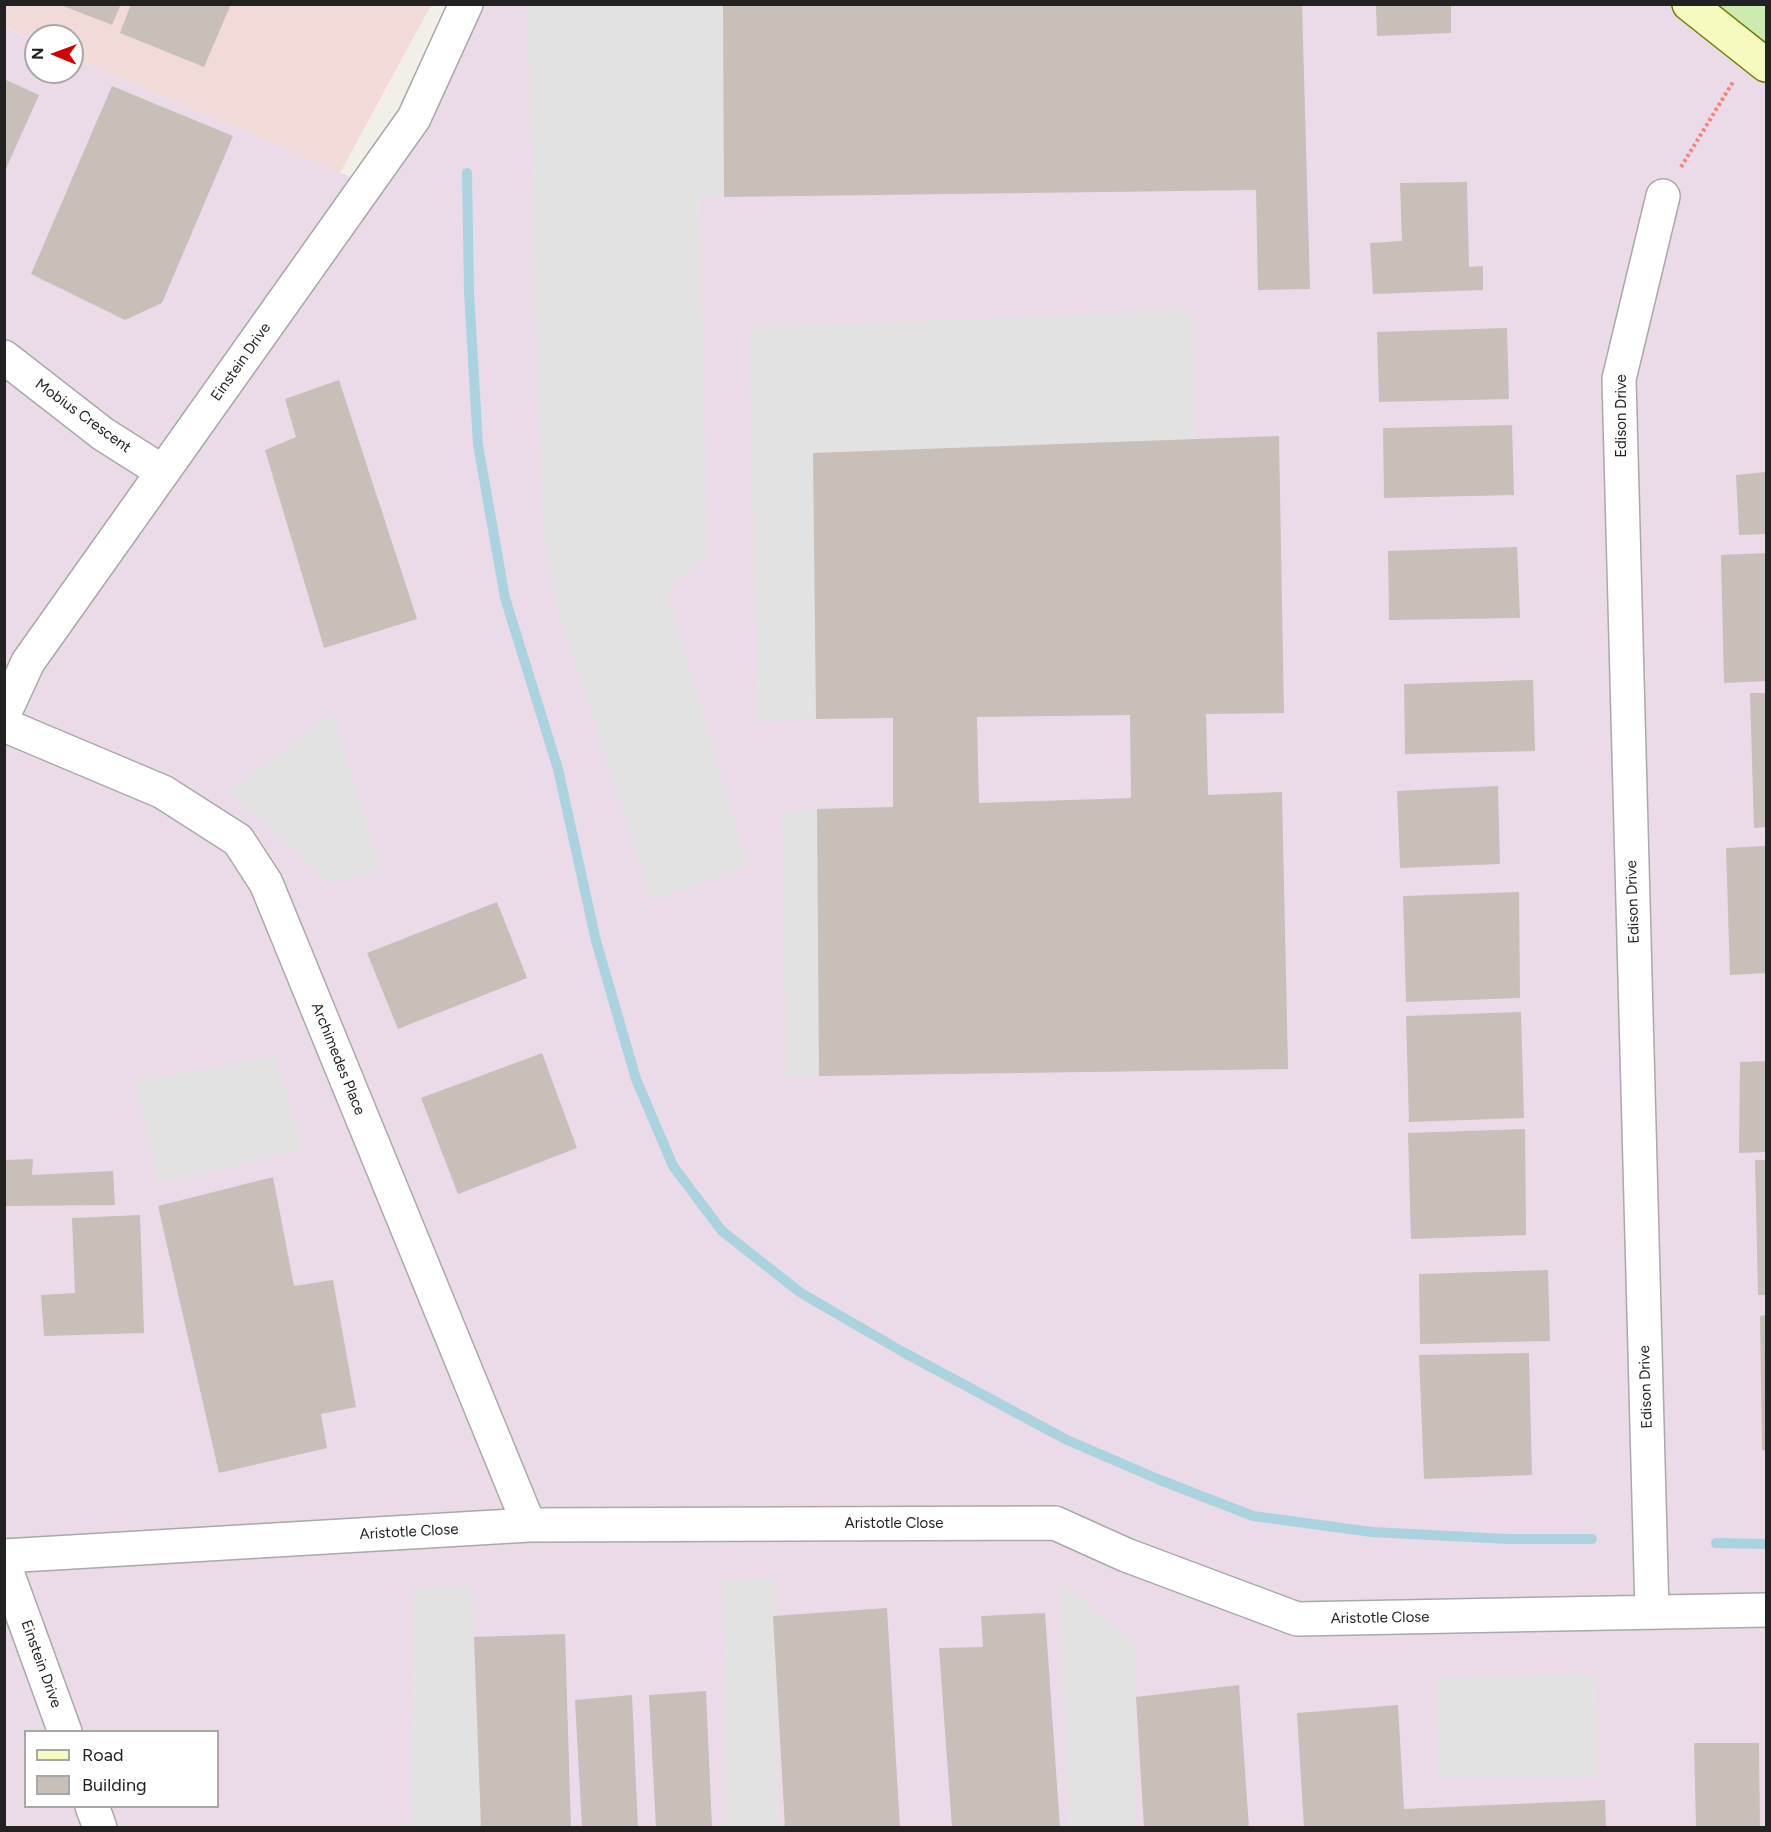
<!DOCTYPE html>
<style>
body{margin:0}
#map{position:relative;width:1771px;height:1832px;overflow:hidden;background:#f2efe9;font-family:Figtree,sans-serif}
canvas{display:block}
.frame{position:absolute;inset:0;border:6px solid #222;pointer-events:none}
.legend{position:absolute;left:24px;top:1730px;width:195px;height:78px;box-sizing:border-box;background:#fff;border:2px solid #a7a7a7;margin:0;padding:8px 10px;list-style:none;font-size:18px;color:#222}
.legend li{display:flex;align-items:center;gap:12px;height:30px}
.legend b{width:30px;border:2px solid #a7a7a7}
.north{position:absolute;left:24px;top:24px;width:60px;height:60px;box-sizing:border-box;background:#fff;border:2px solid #a7a7a7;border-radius:50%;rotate:271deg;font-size:16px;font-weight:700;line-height:24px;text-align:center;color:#222}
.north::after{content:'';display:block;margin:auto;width:21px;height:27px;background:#d40000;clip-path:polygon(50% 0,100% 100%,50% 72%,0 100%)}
</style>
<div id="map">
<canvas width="1771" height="1832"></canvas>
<div class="frame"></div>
<ul class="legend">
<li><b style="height:8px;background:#f7fabf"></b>Road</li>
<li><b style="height:16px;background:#c7bfb8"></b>Building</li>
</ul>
<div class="north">N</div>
</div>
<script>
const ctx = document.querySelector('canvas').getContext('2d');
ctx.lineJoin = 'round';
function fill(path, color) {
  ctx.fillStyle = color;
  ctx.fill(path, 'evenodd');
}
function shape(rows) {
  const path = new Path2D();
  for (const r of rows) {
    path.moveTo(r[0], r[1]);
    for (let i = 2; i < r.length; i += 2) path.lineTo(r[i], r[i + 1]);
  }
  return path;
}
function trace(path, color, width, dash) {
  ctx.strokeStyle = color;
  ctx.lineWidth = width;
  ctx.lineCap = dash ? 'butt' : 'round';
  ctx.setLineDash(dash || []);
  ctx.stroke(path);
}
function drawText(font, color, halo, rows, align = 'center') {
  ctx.font = font + ' Figtree,sans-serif';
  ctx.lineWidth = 4.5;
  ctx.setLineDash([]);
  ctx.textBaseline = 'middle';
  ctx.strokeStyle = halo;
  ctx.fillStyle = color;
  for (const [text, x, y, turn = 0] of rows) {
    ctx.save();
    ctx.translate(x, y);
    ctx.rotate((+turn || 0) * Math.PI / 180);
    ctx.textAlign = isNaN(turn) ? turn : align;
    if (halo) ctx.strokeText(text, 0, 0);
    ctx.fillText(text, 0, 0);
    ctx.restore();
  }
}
const commercial = shape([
 [5,5,431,5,340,173,72,57,72,36,36,36,36,41,5,27]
]);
const industrial = shape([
 [1689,4,1766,65,1766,1827,5,1827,4,27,36,41,36,72,72,72,72,57,367,184,466,5],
 [26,1732,218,1732,218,1806,26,1806]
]);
const grass = shape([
 [1690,5,1766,5,1766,65]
]);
const parking = shape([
 [527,5,723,5,724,197,700,198,707,553,667,592,748,866,652,901,555,601,542,516],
 [1192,310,1195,439,814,453,816,719,757,722,749,328],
 [333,713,380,869,331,884,229,792],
 [817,809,819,1076,786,1078,782,812],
 [275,1056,303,1150,159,1183,135,1082],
 [722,1580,775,1580,779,1827,728,1827],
 [1061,1582,1136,1645,1135,1827,1068,1827],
 [472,1586,481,1827,411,1828,413,1588],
 [1596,1674,1598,1777,1438,1778,1436,1678]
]);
const stream = shape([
 [467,173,469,292,478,445,505,598,558,769,596,941,636,1079,673,1166,722,1231,801,1293,903,1352,1067,1440,1160,1480,1253,1516,1372,1532,1508,1539,1592,1539],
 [1716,1543,1766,1544]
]);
const building = shape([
 [58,4,121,4,112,25],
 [131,4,231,4,204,67,120,33],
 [723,4,1302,4,1310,289,1258,290,1256,190,724,197],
 [1376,5,1451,5,1451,33,1377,36],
 [4,79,39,95,4,173],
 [112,86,233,136,162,303,125,320,31,274],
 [1467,182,1469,267,1483,266,1483,290,1373,294,1370,243,1402,241,1400,183],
 [1507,328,1509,399,1379,402,1377,332],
 [339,380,417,619,324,648,265,450,296,437,285,399],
 [1512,425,1514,495,1384,498,1383,428],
 [1279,436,1284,713,1206,714,1208,795,1282,792,1288,1069,819,1076,817,809,893,807,893,718,816,719,813,453],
 [1130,715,1131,798,979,803,977,717],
 [1766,472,1766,534,1739,535,1736,475],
 [1517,547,1520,618,1389,620,1388,551],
 [1766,553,1766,681,1724,683,1721,555],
 [1533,680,1535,751,1405,754,1404,684],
 [1750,693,1766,693,1766,827,1754,828],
 [1498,786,1500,864,1400,868,1397,791],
 [1766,846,1766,973,1730,975,1726,848],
 [1519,892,1520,998,1406,1002,1403,896],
 [497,902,527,978,398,1029,367,953],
 [1521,1012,1524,1118,1409,1122,1406,1016],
 [542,1053,577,1148,458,1194,421,1098],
 [1766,1061,1766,1152,1739,1153,1740,1062],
 [1525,1129,1526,1235,1411,1239,1408,1133],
 [33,1159,32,1175,113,1171,115,1205,4,1206,4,1160],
 [1755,1160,1766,1160,1766,1295,1758,1295],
 [273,1177,294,1286,333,1280,356,1407,321,1414,327,1448,219,1473,158,1206],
 [140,1215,144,1333,44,1336,41,1295,75,1293,72,1218],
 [1548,1270,1550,1341,1420,1344,1419,1274],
 [1766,1315,1766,1450,1762,1450,1760,1316],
 [1529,1353,1532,1475,1424,1479,1419,1355],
 [887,1608,900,1828,785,1828,773,1616],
 [1045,1613,1060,1828,952,1828,939,1648,983,1647,981,1616],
 [565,1634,571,1828,481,1828,474,1637],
 [1239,1685,1249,1828,1144,1828,1136,1697],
 [706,1691,712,1828,656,1828,649,1695],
 [632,1695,638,1828,582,1828,575,1700],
 [1398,1705,1404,1809,1605,1800,1606,1828,1304,1828,1297,1713],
 [1694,1743,1759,1743,1760,1828,1696,1828]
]);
const path = shape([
 [1681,167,1733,82]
]);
const street = shape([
 [4,357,103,434,163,472],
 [4,714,28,662,414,118,466,4],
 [4,725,163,792,238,840,266,883,529,1525],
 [4,1556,529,1525,1055,1523,1126,1555,1297,1619,1766,1610],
 [4,1564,65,1732],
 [1652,1612,1619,379,1663,196],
 [92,1806,100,1828]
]);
const secondary = shape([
 [1689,4,1766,65]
]);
const streetNames = [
 ["Einstein Drive",241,362,-55],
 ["Mobius Crescent",83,416,36],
 ["Edison Drive",1622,416,-90],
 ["Edison Drive",1633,902,-92],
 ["Archimedes Place",338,1059,68],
 ["Edison Drive",1646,1387,-92],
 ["Aristotle Close",894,1524],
 ["Aristotle Close",409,1532,-3],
 ["Aristotle Close",1380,1618,-1],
 ["Einstein Drive",41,1664,70]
];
fill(commercial, '#f2dad9');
fill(industrial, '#ebdbe8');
fill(grass, '#cdebb0');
fill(parking, '#e2e2e2');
trace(stream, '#aad3df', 10);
fill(building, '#c7bfb8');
trace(street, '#a9a9a9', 36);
trace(secondary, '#707d05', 36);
trace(path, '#fa8072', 4, [3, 3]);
trace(street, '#fff', 33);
trace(secondary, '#f7fabf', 33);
drawText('15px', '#222', '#fff', streetNames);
</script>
